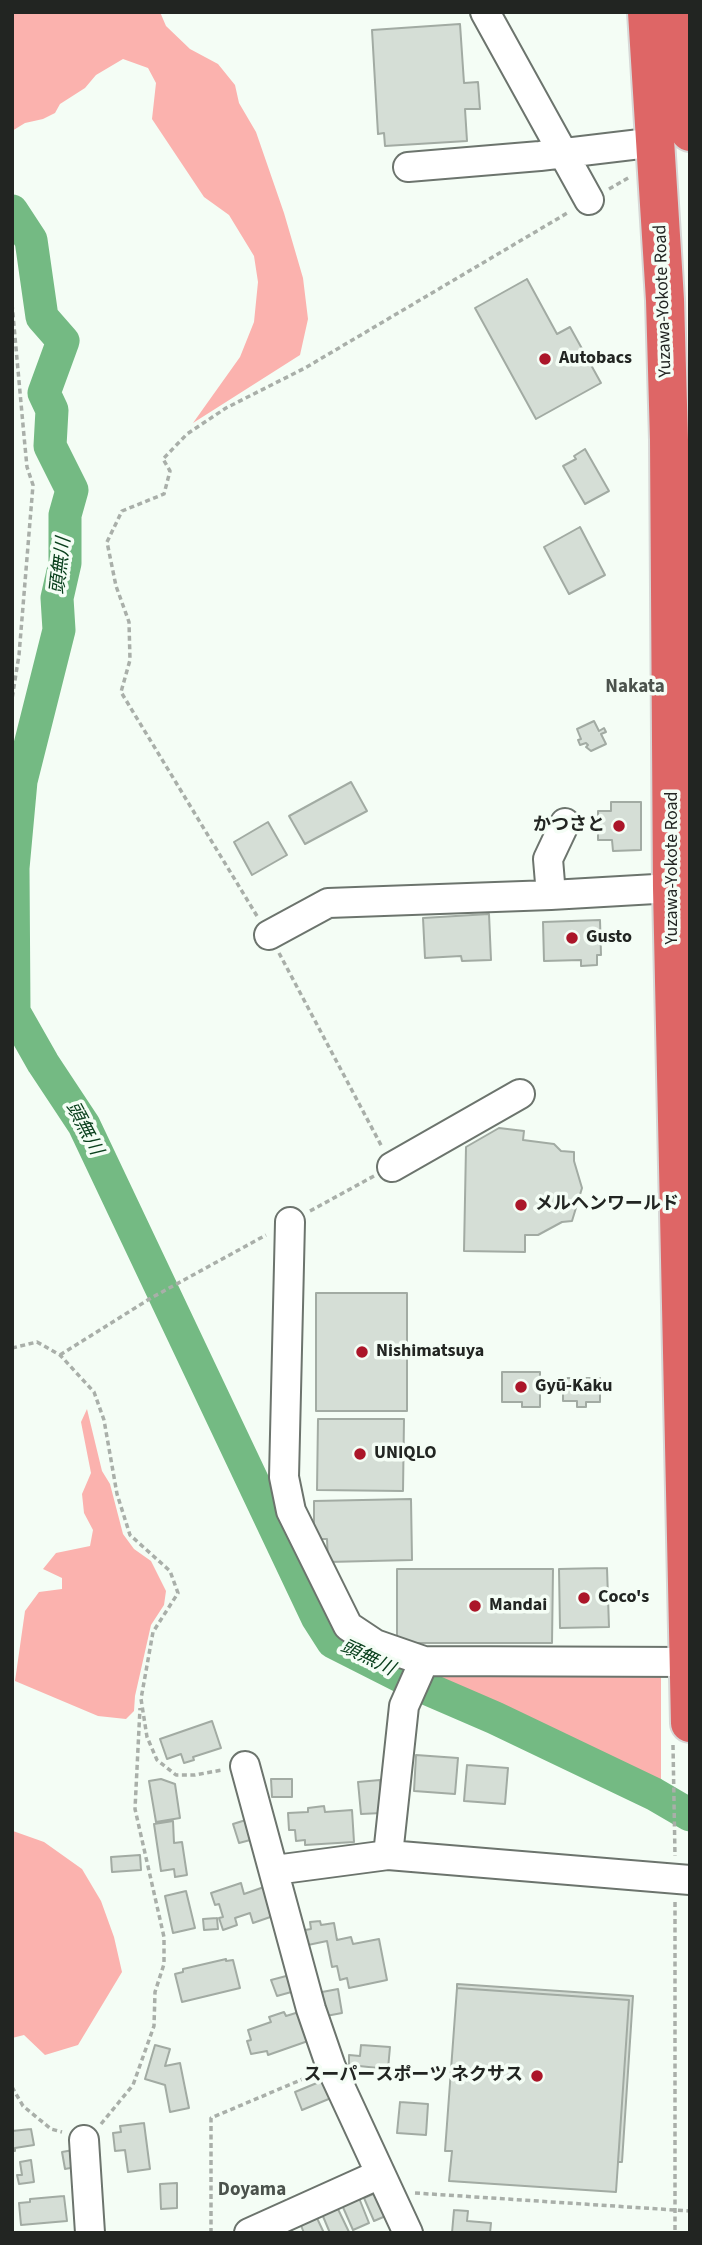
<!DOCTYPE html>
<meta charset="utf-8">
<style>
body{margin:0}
#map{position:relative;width:702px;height:2245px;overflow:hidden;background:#f4fdf5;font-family:"Source Sans 3",sans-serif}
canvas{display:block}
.frame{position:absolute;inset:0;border:14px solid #222522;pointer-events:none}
</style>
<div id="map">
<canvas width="702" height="2245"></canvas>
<div class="frame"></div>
</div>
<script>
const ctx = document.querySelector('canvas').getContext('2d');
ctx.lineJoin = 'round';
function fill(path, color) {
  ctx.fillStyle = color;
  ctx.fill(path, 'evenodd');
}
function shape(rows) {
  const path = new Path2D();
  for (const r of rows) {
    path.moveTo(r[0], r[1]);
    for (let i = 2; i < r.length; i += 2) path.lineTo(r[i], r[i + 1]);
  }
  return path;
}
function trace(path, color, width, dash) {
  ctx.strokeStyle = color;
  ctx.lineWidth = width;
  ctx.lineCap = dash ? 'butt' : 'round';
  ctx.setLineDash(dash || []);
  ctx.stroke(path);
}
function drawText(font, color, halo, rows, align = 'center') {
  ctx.font = font + ' "Source Sans 3","Noto Sans JP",sans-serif';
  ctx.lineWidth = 7;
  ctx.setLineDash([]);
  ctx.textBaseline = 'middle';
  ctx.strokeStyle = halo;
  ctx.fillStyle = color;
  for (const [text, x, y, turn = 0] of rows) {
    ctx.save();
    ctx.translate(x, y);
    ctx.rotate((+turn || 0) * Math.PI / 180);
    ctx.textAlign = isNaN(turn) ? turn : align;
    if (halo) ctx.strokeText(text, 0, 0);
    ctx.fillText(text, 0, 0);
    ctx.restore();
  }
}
const green = shape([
 [12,12,160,12,166,26,190,49,218,64,235,85,239,103,256,132,284,213,303,278,308,319,300,355,193,423,240,357,254,322,258,282,254,256,229,215,204,197,152,119,156,83,148,68,123,59,96,75,85,88,60,104,55,113,43,119,25,123,12,131],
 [87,1409,102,1471,110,1484,123,1534,134,1549,151,1561,166,1591,164,1605,151,1625,135,1696,134,1711,126,1719,98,1716,15,1681,25,1611,39,1592,62,1589,62,1578,43,1569,56,1553,90,1546,93,1530,84,1513,82,1494,91,1473,81,1422],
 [433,1669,661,1670,661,1783,432,1678],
 [13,1831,44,1842,82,1869,101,1901,114,1937,122,1972,78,2045,45,2055,24,2035,12,2038]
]);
const river = shape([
 [12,211,31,240,42,317,63,341,44,393,52,410,50,446,72,490,65,515,65,563,57,598,59,630,21,781,13,868,14,1012,43,1063,84,1125,317,1617,333,1642,414,1683,495,1718,654,1794,690,1815]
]);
const building = shape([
 [460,24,464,83,478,82,480,109,465,109,467,141,385,146,384,133,378,134,372,30,460,24],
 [527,279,557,334,570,327,601,383,536,419,475,308,527,279],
 [585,449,609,491,585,504,563,466,576,459,574,456,585,449],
 [580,527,605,575,569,594,544,547,580,527],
 [594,721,599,731,604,728,606,732,601,734,606,744,591,751,586,747,588,745,586,743,580,745,578,740,581,739,577,729,594,721],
 [351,782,367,811,305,844,289,816,351,782],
 [611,802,641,802,641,850,613,851,612,840,598,840,598,811,611,811,611,802],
 [268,822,287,855,252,875,234,842,268,822],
 [489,914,491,960,462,961,461,956,425,958,423,918,489,914],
 [600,920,601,955,597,955,597,965,581,966,581,960,544,961,543,922,600,920],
 [499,1128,524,1131,523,1140,554,1144,561,1151,574,1152,574,1161,582,1188,572,1221,562,1222,538,1235,525,1235,525,1252,464,1251,466,1147,499,1128],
 [316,1293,407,1293,407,1411,316,1411,316,1293],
 [502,1372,540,1372,540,1407,522,1407,522,1402,502,1402,502,1372],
 [563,1378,600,1378,600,1402,586,1402,586,1407,577,1407,577,1401,563,1401,563,1378],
 [318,1419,404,1419,403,1491,317,1490,318,1419],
 [411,1499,412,1560,328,1562,327,1539,314,1539,314,1501,411,1499],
 [607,1568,609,1627,560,1628,559,1569,607,1568],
 [397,1569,553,1569,552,1643,397,1643,397,1569],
 [212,1721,221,1748,193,1757,194,1760,184,1763,181,1754,167,1759,160,1739,212,1721],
 [416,1755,458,1758,455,1794,414,1791,416,1755],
 [467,1765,508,1768,505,1804,464,1801,467,1765],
 [161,1779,175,1784,180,1818,156,1822,149,1781,161,1779],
 [271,1779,292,1779,292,1797,272,1797,271,1779],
 [380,1780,382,1813,361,1814,358,1782,380,1780],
 [324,1806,325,1812,352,1810,354,1842,305,1845,305,1840,296,1841,295,1830,289,1830,288,1813,308,1812,308,1808,324,1806],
 [249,1819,254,1839,239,1843,233,1824,249,1819],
 [173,1821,174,1843,182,1842,187,1875,175,1877,174,1869,161,1871,154,1824,173,1821],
 [140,1855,141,1870,112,1872,111,1857,140,1855],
 [241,1883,244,1894,264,1887,279,1914,253,1923,250,1913,235,1918,237,1925,223,1930,219,1918,223,1917,219,1904,215,1905,211,1893,241,1883],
 [186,1891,195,1928,173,1933,165,1896,186,1891],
 [217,1918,218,1929,204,1930,203,1919,217,1918],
 [320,1921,321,1925,334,1923,337,1940,351,1937,353,1944,379,1939,387,1980,349,1988,347,1978,340,1980,337,1966,332,1967,327,1941,308,1945,305,1930,311,1929,310,1922,320,1921],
 [226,1959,226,1961,233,1960,240,1988,182,2002,175,1974,183,1972,183,1969,226,1959],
 [290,1975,295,1991,277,1996,271,1980,290,1975],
 [457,1984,633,1996,622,2162,618,2162,629,2000,457,1988,457,1984],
 [457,1988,629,2000,616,2192,449,2181,452,2151,445,2151,457,1988],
 [338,1989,342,2013,326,2016,322,1992,338,1989],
 [284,2012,286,2016,299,2012,308,2041,268,2055,267,2051,251,2054,247,2041,251,2040,248,2030,271,2022,269,2017,284,2012],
 [155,2045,170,2049,165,2066,180,2063,189,2108,170,2112,165,2085,145,2079,155,2045],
 [361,2045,390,2047,388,2069,349,2065,349,2055,360,2056,361,2045],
 [329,2078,336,2096,302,2110,295,2092,329,2078],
 [400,2102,428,2104,426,2135,397,2133,400,2102],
 [144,2123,150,2169,128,2172,125,2150,115,2151,113,2133,121,2132,120,2126,144,2123],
 [31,2129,34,2145,15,2148,15,2151,12,2151,12,2131,31,2129],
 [73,2150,76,2167,65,2169,62,2152,73,2150],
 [31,2160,34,2182,19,2184,17,2175,22,2175,20,2162,31,2160],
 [177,2183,177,2208,161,2209,160,2184,177,2183],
 [378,2192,388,2215,374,2221,364,2198,378,2192],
 [64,2196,67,2221,21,2225,19,2203,30,2202,30,2199,64,2196],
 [359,2198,369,2223,353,2230,342,2205,359,2198],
 [337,2207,349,2232,347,2233,330,2233,322,2214,337,2207],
 [454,2210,468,2211,467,2221,491,2223,490,2233,452,2233,454,2210],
 [316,2216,324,2233,304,2233,300,2223,316,2216]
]);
const path = shape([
 [609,189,630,177],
 [12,304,24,436,27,467,33,485,19,655,12,699],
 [257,916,121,692,130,660,129,622,116,586,107,542,122,511,164,494,170,471,163,459,187,434,226,408,305,368,569,212],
 [279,953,382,1147],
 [310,1211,374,1176],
 [12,1348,37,1342,60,1355,94,1392,104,1420,117,1494,130,1535,170,1571,178,1593,153,1632,141,1699,147,1737,157,1760,176,1775,195,1775,222,1770],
 [60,1355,151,1298,266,1235],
 [673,1745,675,1856],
 [675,1902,675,2233],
 [12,2087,23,2106,51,2129,62,2132],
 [101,2124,133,2085,154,2026,155,1992,164,1964,164,1937,135,1809,140,1708],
 [415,2193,690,2211],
 [211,2233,211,2118,310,2076]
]);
const minor = shape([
 [485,12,589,200],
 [408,167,540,156,657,142],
 [551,895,548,859,565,823],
 [269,935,328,903,551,895,690,887],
 [392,1167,520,1094],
 [290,1222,284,1477,291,1511,348,1626,375,1644,424,1661],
 [245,1766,311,2009,331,2067,408,2233],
 [388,1855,404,1706,424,1661,689,1662],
 [275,1870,388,1855,690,1880],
 [84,2140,90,2233],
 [249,2233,380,2174]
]);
const highway = shape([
 [647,12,665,300,669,440,672,888,690,1723],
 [680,12,690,132]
]);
const markers = [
 [545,359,7,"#ab1629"],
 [619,826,7,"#ab1629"],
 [572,938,7,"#ab1629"],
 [521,1205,7,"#ab1629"],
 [362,1352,7,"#ab1629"],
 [521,1387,7,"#ab1629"],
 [360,1454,7,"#ab1629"],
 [584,1598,7,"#ab1629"],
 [475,1606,7,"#ab1629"],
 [537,2076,7,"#ab1629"]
];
const streetNames = [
 ["Yuzawa-Yokote Road",664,301,-92],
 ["Yuzawa-Yokote Road",673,868,-90]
];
const poiNames = [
 ["Autobacs",559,359],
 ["かつさと",605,826,"right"],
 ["Gusto",586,938],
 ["メルヘンワールド",535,1205],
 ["Nishimatsuya",376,1352],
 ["Gyū-Kaku",535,1387],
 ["UNIQLO",374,1454],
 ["Coco's",598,1598],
 ["Mandai",489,1606],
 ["スーパースポーツ ネクサス",523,2076,"right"]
];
const waterNames = [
 ["頭無川",62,566,-83],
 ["頭無川",83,1129,62],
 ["頭無川",367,1659,26]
];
const neighbourhoodNames = [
 ["Nakata",635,688],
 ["Doyama",252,2191]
];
fill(green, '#fbb2ae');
trace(river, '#74ba83', 33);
fill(building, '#d5ded6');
trace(building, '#a2aba3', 2);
trace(minor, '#6c746d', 32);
trace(highway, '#d7d8d7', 42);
trace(path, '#a9afa9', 3.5, [5, 3.5]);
trace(minor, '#fff', 28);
trace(highway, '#de6666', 38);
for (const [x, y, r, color] of markers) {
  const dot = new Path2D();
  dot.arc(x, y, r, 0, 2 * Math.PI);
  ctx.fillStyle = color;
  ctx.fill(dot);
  trace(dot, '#f4fdf5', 2.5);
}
drawText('18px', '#222522', '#f4fdf5', streetNames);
drawText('bold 18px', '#222522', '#f4fdf5', poiNames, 'left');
drawText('italic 19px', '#0a401d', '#f4fdf5', waterNames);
drawText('bold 19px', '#4b524c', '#f4fdf5', neighbourhoodNames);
</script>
